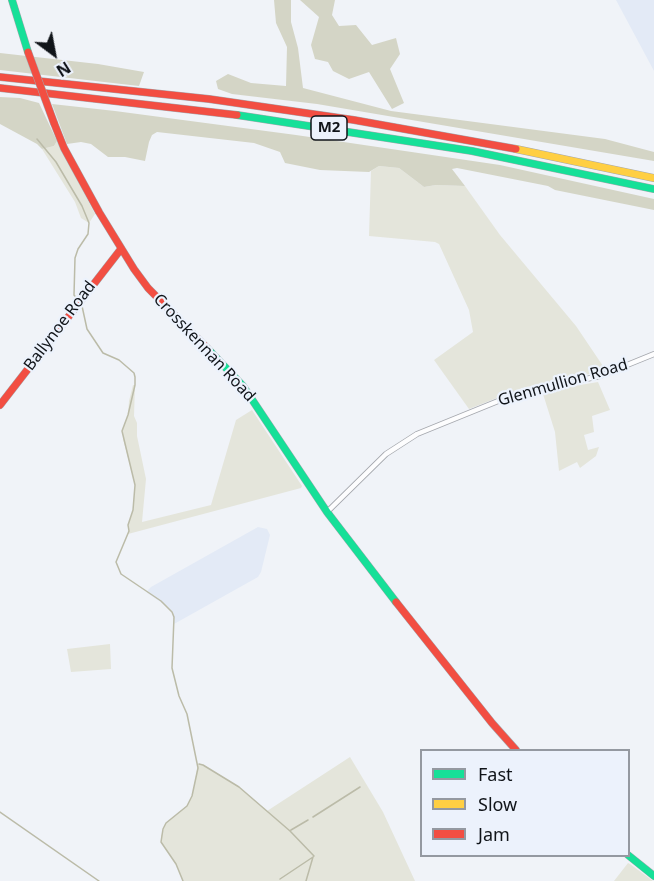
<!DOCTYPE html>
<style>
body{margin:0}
#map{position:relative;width:654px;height:881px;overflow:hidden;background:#f0f3f8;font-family:"Noto Sans",sans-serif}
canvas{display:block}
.legend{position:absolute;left:420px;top:749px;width:210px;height:108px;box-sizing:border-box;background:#ecf2fc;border:2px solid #9499a1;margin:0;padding:8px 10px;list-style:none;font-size:18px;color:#101419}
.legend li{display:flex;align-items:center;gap:12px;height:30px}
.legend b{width:30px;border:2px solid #9499a1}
.north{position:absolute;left:24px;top:24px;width:60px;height:60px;-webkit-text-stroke:4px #ecf2fc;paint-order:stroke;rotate:148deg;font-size:16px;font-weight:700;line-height:24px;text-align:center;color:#101419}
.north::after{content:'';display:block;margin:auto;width:21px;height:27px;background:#101419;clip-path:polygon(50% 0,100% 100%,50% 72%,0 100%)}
</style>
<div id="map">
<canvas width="654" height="881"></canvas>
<ul class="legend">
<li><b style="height:8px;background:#16e098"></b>Fast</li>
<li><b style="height:8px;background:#ffcf43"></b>Slow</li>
<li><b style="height:8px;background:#f24e42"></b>Jam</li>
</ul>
<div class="north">N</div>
</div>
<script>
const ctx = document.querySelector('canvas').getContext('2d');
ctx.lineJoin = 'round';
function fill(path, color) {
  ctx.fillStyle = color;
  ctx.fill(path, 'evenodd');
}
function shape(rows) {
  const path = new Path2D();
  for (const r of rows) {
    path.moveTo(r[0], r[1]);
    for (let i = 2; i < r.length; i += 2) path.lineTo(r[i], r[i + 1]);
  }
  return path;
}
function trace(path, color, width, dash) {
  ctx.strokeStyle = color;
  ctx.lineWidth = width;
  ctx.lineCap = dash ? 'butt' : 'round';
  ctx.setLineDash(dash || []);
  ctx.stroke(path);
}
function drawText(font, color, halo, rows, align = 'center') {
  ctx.font = font + ' "Noto Sans",sans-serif';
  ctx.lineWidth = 4.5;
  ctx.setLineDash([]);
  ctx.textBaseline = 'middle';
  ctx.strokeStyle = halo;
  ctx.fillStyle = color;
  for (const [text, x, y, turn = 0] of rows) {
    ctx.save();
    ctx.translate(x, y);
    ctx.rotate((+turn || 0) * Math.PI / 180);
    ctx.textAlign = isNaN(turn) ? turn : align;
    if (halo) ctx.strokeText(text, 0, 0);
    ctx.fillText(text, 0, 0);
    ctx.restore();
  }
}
const built = shape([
 [616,0,654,0,654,71],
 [258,527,267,529,270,535,261,572,258,577,174,624,172,612,169,608,146,592,151,587]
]);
const green = shape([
 [57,141,95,214,89,223,81,218,75,202,42,149,54,146],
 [379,166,399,168,424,187,436,185,465,186,500,235,576,326,605,369,604,371,522,388,469,409,434,360,473,332,469,310,439,244,435,242,369,236,371,171],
 [598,382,610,410,592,416,594,432,584,435,588,450,599,447,596,456,580,468,577,462,559,471,555,432,543,394,544,391],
 [133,385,135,385,134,416,137,423,137,436,146,479,142,522,211,505,236,420,252,410,302,486,301,488,128,534,128,525,133,510,135,485,123,439,123,428,128,415,129,401],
 [110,644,111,669,71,672,67,649],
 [350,757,383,812,415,881,183,881,176,864,161,842,161,836,166,823,187,806,192,797,198,764,203,765,239,787,267,811],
 [628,863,630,864,653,881,614,881]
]);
const forest = shape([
 [274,0,291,0,291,22,298,48,303,88,391,111,605,139,654,152,654,161,317,104,232,94,218,89,216,81,228,74,251,83,286,86,287,47,276,23],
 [300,0,335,0,332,15,339,26,356,25,372,45,396,38,400,54,390,69,404,103,392,109,369,72,349,79,333,71,328,62,315,59,311,45,319,17],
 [0,53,98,64,144,72,139,86,0,70],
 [0,97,20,98,39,103,57,141,54,146,42,149,37,144,0,124],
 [52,104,115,111,296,135,500,165,654,199,654,210,555,190,548,186,457,168,452,169,465,186,436,185,424,187,399,168,379,166,369,172,320,170,285,163,280,152,254,143,157,132,152,135,149,142,145,161,125,157,108,157,91,144,81,142,67,144]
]);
const stream = shape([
 [37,139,56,162,82,206,89,223,88,234,78,249,75,258,74,295,77,299],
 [82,306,87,329,103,353,119,360,134,373,135,377,135,385,128,415,122,431,135,485,133,510,128,525,129,531,116,562,121,574,161,601,172,612,174,617,172,668,179,696,187,714,198,768,192,796,187,806,166,823,163,829,161,842,176,864,183,881],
 [199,764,203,765,239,787,290,831,314,856],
 [0,812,99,881],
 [313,817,360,787],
 [291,830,308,820],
 [280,879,313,857],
 [306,881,313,857]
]);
const street = shape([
 [327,512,386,454,417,434,513,395,600,376,654,354]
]);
const fast = shape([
 [12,0,28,52],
 [237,115,472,151,654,189],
 [207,348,243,386,327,512,396,602],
 [628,855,654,876]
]);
const slow = shape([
 [516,149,654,178]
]);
const jam = shape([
 [0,77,209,99,354,120,516,149],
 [0,88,237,115],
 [54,123,64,148,99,212,134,269,148,288,207,348],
 [0,405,121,249],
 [396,602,492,723,516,750]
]);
const jamBridge = shape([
 [28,52,54,123]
]);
const shields = [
 [329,128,36]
];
const shieldNames = [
 ["M2",329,128]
];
const streetNames = [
 ["Ballynoe Road",60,326,-53],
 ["Crosskennan Road",204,348,47],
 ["Glenmullion Road",563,383,-16]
];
fill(built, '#e3eaf6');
fill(green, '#e4e5db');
fill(forest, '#d4d5c6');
trace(stream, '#bbbba8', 1.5);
trace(street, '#a4a7ad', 6);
trace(fast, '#a4a7ad', 8);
trace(slow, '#a4a7ad', 8);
trace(jam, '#a4a7ad', 8);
trace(street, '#fdfdfe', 4.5);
trace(fast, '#16e098', 7);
trace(slow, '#ffcf43', 7);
trace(jam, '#f24e42', 7);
trace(jamBridge, '#a4a7ad', 8, []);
trace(jamBridge, '#f24e42', 7);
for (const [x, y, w] of shields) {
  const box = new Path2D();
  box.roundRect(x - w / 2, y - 12, w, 24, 4.5);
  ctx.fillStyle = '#ecf2fc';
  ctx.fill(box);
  trace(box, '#101419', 1.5);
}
drawText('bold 15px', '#101419', null, shieldNames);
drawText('16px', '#101419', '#ecf2fc', streetNames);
</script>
